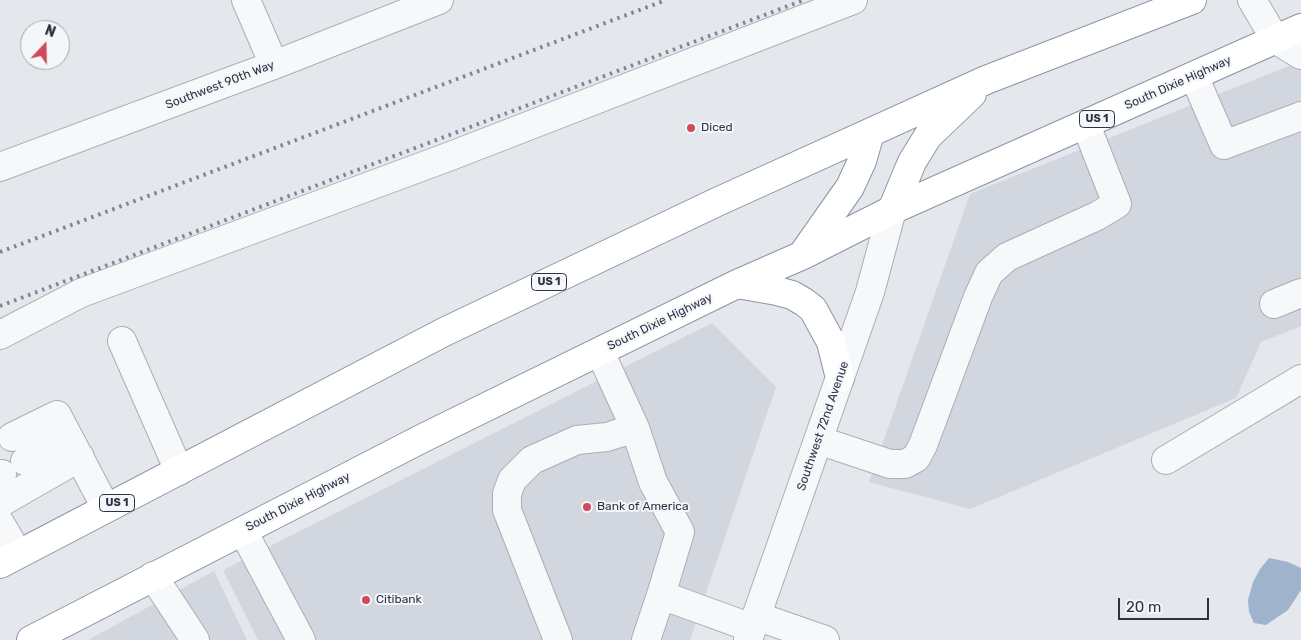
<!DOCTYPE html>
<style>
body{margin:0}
#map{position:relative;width:1301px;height:640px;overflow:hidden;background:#e4e7ec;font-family:Rubik,sans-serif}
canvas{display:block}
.north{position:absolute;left:20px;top:20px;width:50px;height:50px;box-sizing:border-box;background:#f4f6f9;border:1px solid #a4a8b1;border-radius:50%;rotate:21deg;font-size:14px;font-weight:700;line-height:20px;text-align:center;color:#2b3445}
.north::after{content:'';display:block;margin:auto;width:18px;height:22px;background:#d1495b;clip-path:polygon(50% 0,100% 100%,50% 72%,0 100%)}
.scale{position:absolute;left:1118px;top:598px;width:91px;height:22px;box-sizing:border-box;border:2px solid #2b3445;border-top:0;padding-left:6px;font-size:15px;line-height:18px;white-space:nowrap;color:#2b3445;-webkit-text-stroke:4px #f4f6f9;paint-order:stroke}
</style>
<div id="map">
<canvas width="1301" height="640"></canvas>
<div class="north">N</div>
<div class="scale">20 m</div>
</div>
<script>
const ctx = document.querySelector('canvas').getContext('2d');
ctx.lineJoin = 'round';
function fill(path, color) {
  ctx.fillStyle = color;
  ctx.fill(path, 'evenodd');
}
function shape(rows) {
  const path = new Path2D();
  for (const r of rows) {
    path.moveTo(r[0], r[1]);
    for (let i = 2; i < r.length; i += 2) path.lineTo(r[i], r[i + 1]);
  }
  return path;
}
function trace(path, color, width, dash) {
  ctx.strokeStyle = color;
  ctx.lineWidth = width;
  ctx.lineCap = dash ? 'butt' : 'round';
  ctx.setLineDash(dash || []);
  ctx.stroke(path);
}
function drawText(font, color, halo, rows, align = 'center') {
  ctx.font = font + ' Rubik,sans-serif';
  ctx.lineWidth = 4;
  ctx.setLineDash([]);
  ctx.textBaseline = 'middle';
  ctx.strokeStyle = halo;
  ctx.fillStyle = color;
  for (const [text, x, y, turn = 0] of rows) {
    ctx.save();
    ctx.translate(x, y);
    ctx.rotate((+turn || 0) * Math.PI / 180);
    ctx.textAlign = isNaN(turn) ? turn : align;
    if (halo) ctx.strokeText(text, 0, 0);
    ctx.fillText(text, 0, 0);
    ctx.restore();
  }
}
const built = shape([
 [1301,61,1301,326,1261,342,1236,398,970,509,869,482,970,194],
 [712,323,776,387,690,640,258,640,223,570],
 [214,571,247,640,88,640]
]);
const water = shape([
 [1269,558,1288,562,1301,568,1301,590,1288,610,1266,625,1254,623,1249,612,1248,600,1253,582,1260,569]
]);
const minor = shape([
 [246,0,274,65],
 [1252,0,1275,39,1301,55],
 [1194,76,1224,145,1301,116],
 [0,167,274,65,439,0],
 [1274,304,1301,293],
 [0,335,81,293,448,157,853,0],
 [122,341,179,471],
 [600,352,635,428,653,482,680,532,661,595,646,640],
 [12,437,57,415,106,508],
 [818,440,890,464,905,464,916,458,923,445,978,297,989,273,1007,257,1097,216,1117,204,1086,125],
 [1166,460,1301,379],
 [25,461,68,436],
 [0,475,2,474],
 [0,503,80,457],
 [0,523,18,554],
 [243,531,301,640],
 [153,576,195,640],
 [661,595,752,628],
 [756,616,825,640],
 [558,640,507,510,507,494,512,480,532,460,577,440,607,437,635,428],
 [748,640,870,292,892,210]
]);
const highway = shape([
 [892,210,912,162,928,136,972,94],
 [805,251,850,187,862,161,870,133],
 [737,284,777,291,792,295,804,302,813,309,831,342,840,378],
 [0,564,444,332,717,202,986,80,1192,0],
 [31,640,425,437,737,284,803,255,892,210,1301,28]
]);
const rail = shape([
 [0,252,666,0],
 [0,306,804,0]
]);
const markers = [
 [691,128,5,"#d1495b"],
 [587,507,5,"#d1495b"],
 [366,600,5,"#d1495b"]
];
const shields = [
 [1097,119,35],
 [549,282,35],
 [117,503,35]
];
const shieldNames = [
 ["US 1",1097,119],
 ["US 1",549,282],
 ["US 1",117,503]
];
const streetNames = [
 ["South Dixie Highway",1178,83,-24],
 ["Southwest 90th Way",220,85,-21],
 ["South Dixie Highway",660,322,-26],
 ["Southwest 72nd Avenue",823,426,-71],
 ["South Dixie Highway",298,502,-27]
];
const poiNames = [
 ["Diced",701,128],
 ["Bank of America",597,507],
 ["Citibank",376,600]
];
fill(built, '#d2d6de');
fill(water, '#9fb4cc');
trace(minor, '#a9aeb7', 30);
trace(highway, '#8b94a3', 30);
trace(minor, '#f7f8fa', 28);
trace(highway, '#fff', 28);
trace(rail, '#7d8696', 4, [2.5, 5]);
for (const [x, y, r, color] of markers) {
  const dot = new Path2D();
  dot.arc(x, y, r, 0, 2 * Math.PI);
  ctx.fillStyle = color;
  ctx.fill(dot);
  trace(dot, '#f4f6f9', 2);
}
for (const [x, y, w] of shields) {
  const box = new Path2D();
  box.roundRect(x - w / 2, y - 8.5, w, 17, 4);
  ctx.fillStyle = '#f4f6f9';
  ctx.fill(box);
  trace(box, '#2b3445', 1);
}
drawText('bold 11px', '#2b3445', null, shieldNames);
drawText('12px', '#2b3445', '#f4f6f9', streetNames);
drawText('12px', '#2b3445', '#f4f6f9', poiNames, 'left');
</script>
